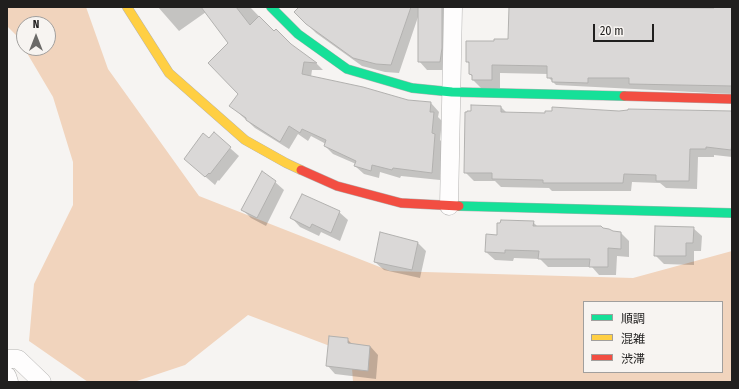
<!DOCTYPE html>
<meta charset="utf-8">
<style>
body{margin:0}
#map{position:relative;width:739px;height:389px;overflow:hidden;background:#f6f4f2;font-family:"Fira Sans Condensed","Noto Sans JP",sans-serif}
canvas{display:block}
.frame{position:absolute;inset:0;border:8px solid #201f1e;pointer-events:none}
.legend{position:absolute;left:583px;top:301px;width:140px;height:72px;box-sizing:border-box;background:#f7f4f1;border:1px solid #a19f9d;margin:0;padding:5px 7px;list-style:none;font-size:12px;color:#201f1e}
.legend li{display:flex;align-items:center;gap:8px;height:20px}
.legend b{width:20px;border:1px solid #a19f9d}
.north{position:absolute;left:16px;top:16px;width:40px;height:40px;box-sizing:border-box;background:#f7f4f1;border:1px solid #a19f9d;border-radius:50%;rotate:0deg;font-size:11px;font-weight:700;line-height:16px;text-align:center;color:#201f1e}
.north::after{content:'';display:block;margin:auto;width:14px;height:18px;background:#6b6a68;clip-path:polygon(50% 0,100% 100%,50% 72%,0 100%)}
.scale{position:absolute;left:593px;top:24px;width:61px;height:18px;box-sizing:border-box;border:2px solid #201f1e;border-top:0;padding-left:5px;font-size:12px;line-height:14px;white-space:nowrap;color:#201f1e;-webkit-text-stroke:3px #f7f4f1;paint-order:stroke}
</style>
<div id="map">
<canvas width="739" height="389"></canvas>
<div class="frame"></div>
<ul class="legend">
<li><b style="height:5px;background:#16e098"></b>順調</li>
<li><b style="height:5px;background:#ffcf43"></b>混雑</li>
<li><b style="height:5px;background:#f24e42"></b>渋滞</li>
</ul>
<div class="north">N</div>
<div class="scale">20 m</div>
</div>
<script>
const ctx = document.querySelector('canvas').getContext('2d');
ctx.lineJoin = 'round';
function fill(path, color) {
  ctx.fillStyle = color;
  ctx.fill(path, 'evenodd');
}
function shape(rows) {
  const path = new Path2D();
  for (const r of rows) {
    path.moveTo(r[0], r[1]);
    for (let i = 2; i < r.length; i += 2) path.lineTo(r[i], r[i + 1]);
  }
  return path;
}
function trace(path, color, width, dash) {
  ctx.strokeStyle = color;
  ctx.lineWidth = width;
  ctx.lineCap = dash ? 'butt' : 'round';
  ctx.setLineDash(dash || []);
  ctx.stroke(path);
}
const green = shape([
 [7,7,86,7,108,69,199,196,390,271,633,278,732,251,732,382,353,382,351,354,248,315,185,365,134,382,88,382,29,341,34,284,73,205,73,162,53,97,24,48,48,48,48,24,24,24,24,48,17,36,7,26],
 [584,302,722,302,722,372,584,372]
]);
const shadow = shape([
 [158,7,250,7,274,32,316,63,323,70,312,70,311,77,408,101,431,103,439,112,438,117,442,121,440,140,443,143,440,180,401,176,400,178,380,172,379,178,364,174,355,166,356,164,333,154,325,146,326,144,311,136,308,141,298,134,289,149,255,128,231,106,239,94,229,43,206,12,179,31],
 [300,7,450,7,448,70,427,70,419,61,418,17,399,73,385,72,362,66,316,33,295,12],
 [510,7,682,7,682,8,715,9,715,7,732,7,732,94,556,85,548,77,548,74,500,73,500,88,481,88,473,80,473,77,470,74,470,65,467,61,495,42,509,40],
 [501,107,507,113,546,114,619,112,732,112,732,157,714,155,714,157,698,157,697,189,666,188,660,183,632,182,631,191,552,191,549,188,501,187,495,181,474,181,465,172],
 [214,134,239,156,219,181,218,180,215,185,185,159,209,140],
 [275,182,284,190,266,226,251,218,242,209],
 [339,212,348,220,340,241,321,232,319,236,300,227,292,218],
 [533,222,538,227,604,229,613,232,621,233,629,241,629,257,617,256,616,275,599,275,592,267,548,267,540,259,514,258,513,261,495,260,486,252,498,236],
 [693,228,702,236,701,251,694,251,694,265,664,264,655,255],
 [381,233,417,242,426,251,420,278,384,270,375,262],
 [347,339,352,344,370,346,378,355,376,379,335,374,327,365]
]);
const building = shape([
 [201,7,236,7,250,25,259,16,274,31,276,29,291,44,317,63,304,62,302,74,363,87,408,100,431,102,430,112,434,112,432,133,435,134,432,173,393,168,392,170,372,165,371,171,354,166,356,161,324,146,326,140,302,129,300,133,289,126,280,142,246,120,246,118,229,106,238,94,208,63,228,43,201,7],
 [299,7,411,7,391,65,376,64,353,58,306,24,294,12,299,7],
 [418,7,442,7,442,48,440,62,418,62,418,7],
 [509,7,714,8,714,7,732,7,732,86,629,84,629,78,588,78,588,83,552,82,552,78,547,78,547,66,492,65,492,80,472,80,472,75,469,74,469,62,466,62,466,41,494,41,494,39,508,39,509,7],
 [471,105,501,106,501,112,545,113,545,111,552,111,552,107,619,111,628,110,628,109,732,111,732,144,731,150,706,147,706,149,690,149,689,181,656,181,656,175,624,174,623,183,543,183,543,180,492,179,492,173,464,173,465,112,467,112,467,111,471,111,471,105],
 [214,132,231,147,210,174,209,173,205,177,184,159,203,133,209,138,214,132],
 [262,171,276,181,257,218,241,210,262,171],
 [302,194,340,211,331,233,312,224,310,228,290,218,302,194],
 [501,220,534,221,533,226,601,226,603,228,609,229,613,231,621,232,621,249,608,248,608,267,589,267,590,259,538,259,539,251,505,250,505,253,485,252,486,234,497,235,497,223,500,223,501,220],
 [655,226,694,227,693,243,686,243,686,256,654,256,655,226],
 [380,232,418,242,412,270,374,262,380,232],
 [329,336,348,338,348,343,370,346,368,371,326,366,329,336]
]);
const street = shape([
 [449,206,453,7],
 [7,359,18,359,42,382],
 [7,376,9,382]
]);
const fast = shape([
 [271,7,298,34,347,69,412,88,452,92,624,96],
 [459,206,732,213]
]);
const slow = shape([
 [127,7,169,73,245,140,286,163,301,170]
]);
const jam = shape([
 [624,96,732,99],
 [301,170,337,186,401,203,459,206]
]);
fill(green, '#f1d4bd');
fill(shadow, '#0003');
fill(building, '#dad8d7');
trace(building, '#b2b1af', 1);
trace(street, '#b4b3b2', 19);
trace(fast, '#b4b3b2', 10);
trace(slow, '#b4b3b2', 10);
trace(jam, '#b4b3b2', 10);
trace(street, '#fefdfd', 18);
trace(fast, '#16e098', 9);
trace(slow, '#ffcf43', 9);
trace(jam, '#f24e42', 9);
</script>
